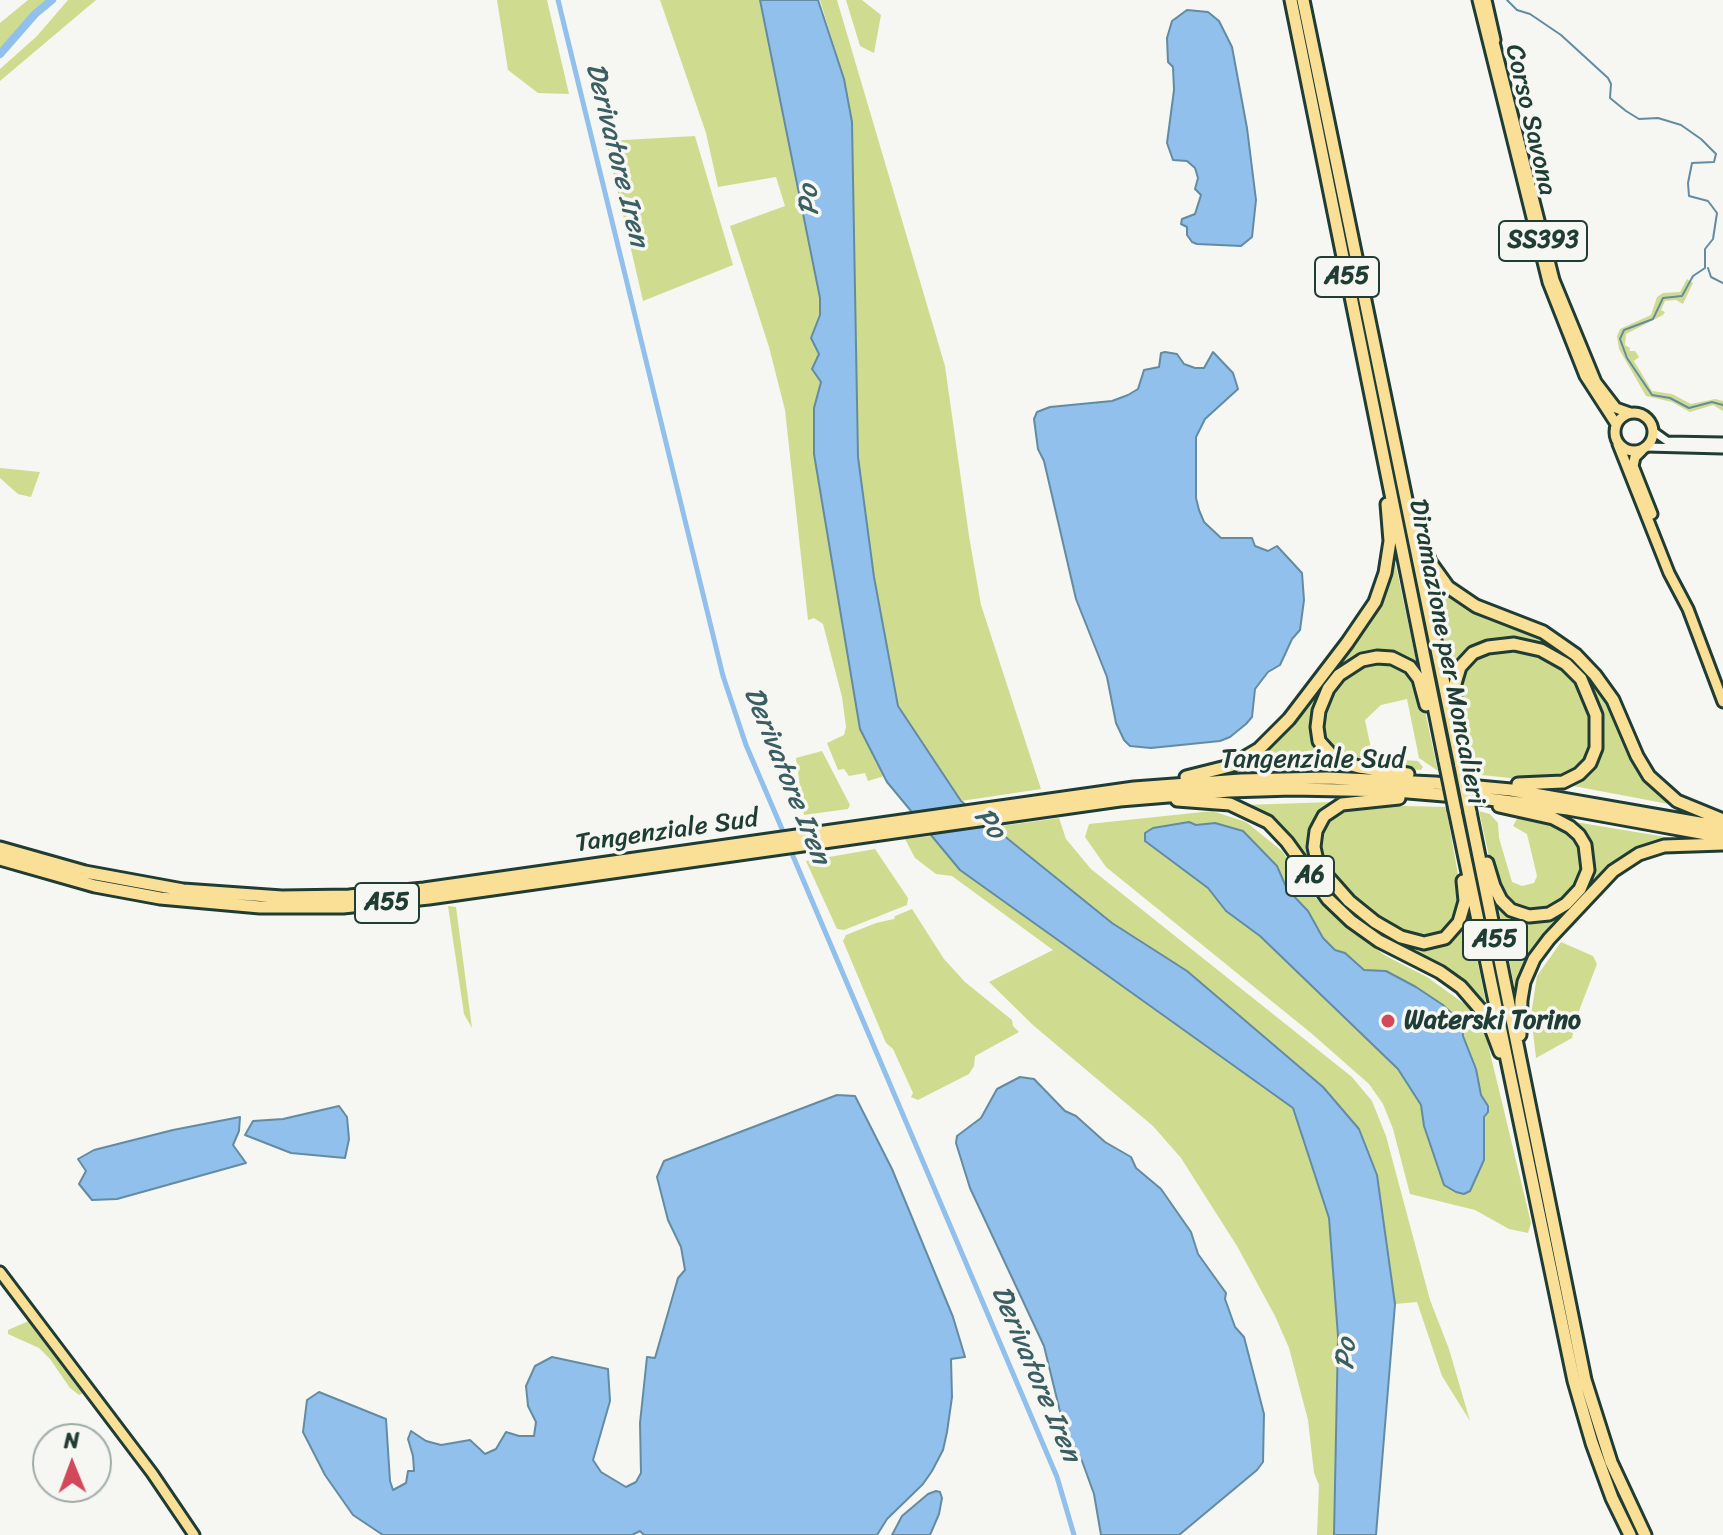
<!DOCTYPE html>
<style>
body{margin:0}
#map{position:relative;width:1723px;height:1535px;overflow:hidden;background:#f6f6f2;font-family:Sriracha,sans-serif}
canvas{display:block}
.north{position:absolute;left:32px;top:1423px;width:80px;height:80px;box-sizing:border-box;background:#f6f6f2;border:2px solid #a0aca6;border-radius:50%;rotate:359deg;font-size:22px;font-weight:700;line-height:32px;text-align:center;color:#1f3d34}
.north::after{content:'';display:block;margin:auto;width:28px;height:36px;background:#d1495b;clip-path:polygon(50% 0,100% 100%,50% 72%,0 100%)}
</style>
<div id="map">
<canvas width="1723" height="1535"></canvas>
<div class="north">N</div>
</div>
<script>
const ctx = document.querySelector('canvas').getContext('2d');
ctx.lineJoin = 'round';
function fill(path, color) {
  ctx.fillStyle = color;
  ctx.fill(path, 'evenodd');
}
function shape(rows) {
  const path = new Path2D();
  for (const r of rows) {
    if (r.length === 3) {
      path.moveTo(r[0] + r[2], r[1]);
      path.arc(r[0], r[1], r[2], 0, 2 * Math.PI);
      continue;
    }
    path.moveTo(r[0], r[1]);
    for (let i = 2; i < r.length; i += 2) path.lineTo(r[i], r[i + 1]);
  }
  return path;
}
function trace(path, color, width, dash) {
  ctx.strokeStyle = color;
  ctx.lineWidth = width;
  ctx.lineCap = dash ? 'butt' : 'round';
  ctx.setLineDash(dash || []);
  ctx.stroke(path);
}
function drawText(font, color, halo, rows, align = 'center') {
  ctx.font = font + ' Sriracha,sans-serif';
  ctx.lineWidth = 7;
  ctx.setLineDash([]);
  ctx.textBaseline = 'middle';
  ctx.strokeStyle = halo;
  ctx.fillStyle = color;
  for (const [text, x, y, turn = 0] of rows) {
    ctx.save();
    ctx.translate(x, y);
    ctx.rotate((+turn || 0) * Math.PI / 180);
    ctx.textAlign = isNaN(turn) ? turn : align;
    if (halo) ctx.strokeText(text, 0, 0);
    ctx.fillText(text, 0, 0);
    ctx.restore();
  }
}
const green = shape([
 [28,0,47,0,0,49,0,23],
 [68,0,96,0,0,81,0,69,37,36],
 [497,0,547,0,569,94,538,93,508,70],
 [660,0,760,0,763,7,820,298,820,315,811,338,819,354,822,382,814,408,814,454,860,729,884,776,868,781,865,773,849,776,844,769,838,770,827,743,844,735,846,727,842,697,823,624,814,618,808,620,785,410,769,347,730,226,785,206,776,177,718,187,706,133],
 [820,0,837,0,945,366,969,536,981,605,1041,789,961,801,898,706,874,577,858,457,852,122,844,79],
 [846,0,862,0,881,15,874,53,860,46],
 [695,136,733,265,643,301,606,141],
 [1687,279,1693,283,1683,304,1676,300,1665,301,1661,310,1665,312,1663,315,1626,334,1625,345,1630,348,1629,351,1635,351,1639,357,1634,361,1652,391,1672,394,1691,404,1715,399,1723,401,1723,411,1713,405,1690,412,1672,402,1646,396,1619,349,1617,336,1620,329,1651,315,1657,297,1663,293,1680,292],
 [0,468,40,472,31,497,18,494,10,487,0,478],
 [1393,552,1418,669,1387,653,1336,674,1315,740,1322,753,1338,767,1235,767,1250,759,1357,636],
 [1429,570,1435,577,1544,637,1582,665,1606,696,1651,785,1674,805,1568,785,1600,741,1572,665,1495,642,1450,674],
 [1515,648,1536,653,1559,665,1579,685,1591,711,1593,736,1589,756,1579,769,1566,777,1538,781,1472,774,1457,692,1463,669,1482,653],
 [1371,661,1397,663,1412,676,1421,693,1438,771,1419,758,1407,699,1381,705,1365,720,1373,758,1418,761,1423,767,1421,770,1372,766,1340,759,1327,746,1321,729,1323,709,1340,679],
 [822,751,850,805,848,809,804,815,796,758],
 [1332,802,1309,843,1350,906,1432,946,1468,914,1487,1008,1466,985,1364,928,1245,805],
 [1366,805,1446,807,1462,897,1455,923,1437,937,1415,938,1380,921,1342,888,1323,863,1318,851,1319,833,1329,816,1340,809],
 [1212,811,1246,822,1282,851,1312,894,1344,926,1386,956,1427,977,1473,1010,1486,1036,1531,1223,1528,1233,1509,1229,1475,1210,1410,1194,1393,1129,1383,1104,1369,1084,1311,1033,1106,867,1085,837,1089,824],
 [1479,811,1490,814,1498,823,1499,838,1512,882,1522,886,1534,883,1537,876,1527,834,1513,826,1518,817,1557,823,1576,837,1585,860,1580,881,1559,905,1537,913,1510,905,1494,879],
 [1059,818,1066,839,1091,869,1352,1077,1372,1101,1386,1136,1430,1300,1449,1349,1470,1421,1442,1376,1417,1302,1395,1304,1377,1175,1359,1129,1323,1087,1187,971,1112,923,994,827],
 [1575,822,1684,840,1644,847,1543,941,1516,995,1498,905,1505,909,1558,913,1593,863,1589,841,1575,824],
 [932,836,960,870,1293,1108,1329,1218,1338,1336,1334,1535,1317,1535,1319,1485,1314,1473,1308,1420,1289,1348,1275,1316,1237,1246,1181,1158,1153,1126,1034,1026,989,982,1053,950,952,876,936,874,915,858,905,839],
 [875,849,908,898,907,905,844,930,837,929,806,861],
 [448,906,456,907,472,1028,464,1014],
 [912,909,944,959,965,982,1012,1020,1013,1026,1019,1032,975,1056,974,1066,969,1074,918,1100,911,1097,913,1093,893,1049,886,1043,843,941,846,935,876,923,894,919,895,916],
 [1561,942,1593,956,1597,964,1577,1016,1572,1038,1536,1058,1531,1015,1537,976],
 [31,1320,78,1382,83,1393,79,1395,70,1388,50,1359,39,1348,8,1334,8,1330]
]);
const water = shape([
 [760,0,818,0,844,79,852,122,858,457,874,577,898,706,961,801,1112,923,1187,971,1323,1087,1359,1129,1377,1175,1395,1304,1376,1535,1334,1535,1338,1336,1329,1218,1293,1108,960,870,887,782,860,729,814,454,814,408,821,382,812,369,819,354,811,338,820,315,820,298,760,0],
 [1187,10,1208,12,1219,21,1232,47,1247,128,1256,200,1252,237,1241,246,1197,244,1192,242,1187,235,1187,227,1181,224,1182,219,1195,214,1201,195,1195,189,1198,178,1195,168,1187,161,1173,160,1167,143,1174,90,1173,67,1168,62,1167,38,1172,21,1187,10],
 [1165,352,1177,354,1184,364,1195,368,1204,368,1213,352,1233,373,1238,389,1205,419,1196,437,1196,498,1199,510,1204,522,1221,538,1252,538,1255,546,1268,551,1277,546,1302,573,1304,600,1300,630,1292,639,1280,665,1268,672,1255,689,1252,717,1246,724,1230,737,1220,741,1151,748,1130,746,1124,740,1116,723,1107,677,1076,599,1044,461,1038,449,1034,419,1037,412,1050,407,1112,401,1128,395,1138,389,1144,370,1159,367,1161,353,1165,352],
 [1189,822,1196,825,1215,823,1243,831,1277,866,1287,889,1308,911,1323,938,1335,950,1345,953,1364,970,1386,971,1416,987,1443,1005,1462,1023,1463,1036,1476,1069,1481,1095,1488,1106,1488,1112,1484,1117,1484,1160,1470,1191,1464,1194,1456,1192,1444,1185,1424,1126,1421,1105,1398,1069,1260,936,1226,911,1208,888,1145,841,1145,833,1153,828,1189,822],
 [1020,1077,1034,1079,1065,1111,1076,1116,1105,1142,1131,1157,1136,1168,1161,1189,1191,1232,1198,1254,1226,1293,1225,1299,1235,1327,1244,1337,1264,1414,1263,1462,1257,1470,1179,1535,1101,1535,1094,1494,1082,1461,1064,1428,1044,1346,970,1188,956,1143,957,1136,981,1118,997,1089,1020,1077],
 [837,1095,855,1096,892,1169,953,1317,965,1357,951,1359,952,1397,947,1432,943,1450,932,1471,923,1484,887,1519,877,1535,644,1535,640,1531,632,1535,383,1535,353,1515,325,1475,303,1432,307,1400,319,1392,386,1419,390,1481,393,1490,406,1483,408,1471,414,1471,413,1456,408,1439,411,1431,426,1441,441,1445,470,1440,485,1454,496,1449,506,1432,519,1436,534,1436,536,1422,528,1406,526,1386,535,1366,552,1357,608,1369,610,1401,593,1460,601,1472,626,1487,636,1482,641,1473,640,1423,647,1357,655,1358,678,1278,685,1270,681,1247,668,1220,657,1177,664,1161,837,1095],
 [339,1106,347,1117,349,1139,345,1158,291,1153,245,1135,253,1121,283,1119,339,1106],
 [240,1117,239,1131,233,1145,246,1163,117,1199,92,1200,79,1184,86,1171,78,1159,94,1150,173,1130,240,1117],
 [936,1491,940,1492,942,1498,939,1514,930,1535,892,1535,902,1516,928,1494,936,1491]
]);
const stream = shape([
 [1507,0,1517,10,1530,14,1561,35,1608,78,1611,84,1610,98,1626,111,1639,119,1658,118,1681,125,1701,139,1716,154,1714,162,1692,163,1688,183,1689,196,1708,201,1717,213,1713,239,1705,249,1705,268,1693,276,1682,296,1663,298,1653,319,1624,330,1620,339,1627,358,1652,395,1670,398,1689,408,1712,402,1723,405],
 [1708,268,1711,277,1723,283]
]);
const canal = shape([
 [558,0,723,676,746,745,785,836],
 [790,849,1057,1477,1074,1535]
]);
const river = shape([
 [0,54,35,14,52,0]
]);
const tertiary = shape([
 [1653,431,1667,441,1723,442],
 [1646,447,1723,449]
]);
const primary = shape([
 [1478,0,1548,282,1585,376,1616,424],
 [1486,0,1495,40],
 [1492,34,1554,280,1596,382,1616,408,1630,413],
 [1634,432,19],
 [1618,444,1669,573,1688,609,1723,702],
 [1642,450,1635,457,1633,466,1652,514],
 [0,1272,152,1473,194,1535]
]);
const motorway = shape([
 [1291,0,1445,761],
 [1303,0,1461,766],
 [1416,524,1430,562,1448,587,1476,606,1543,632,1576,655,1595,675,1613,700,1637,756,1649,776,1677,801,1723,820],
 [1456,714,1454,687,1460,667,1473,653,1488,647,1514,644,1541,650,1566,664,1581,679,1596,715,1596,748,1590,763,1579,774,1563,782,1518,784],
 [1408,774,1359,767,1337,761,1319,741,1317,727,1319,711,1328,689,1339,675,1362,660,1377,657,1392,658,1410,667,1419,679,1426,705],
 [1186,777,1230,766,1259,749,1289,719,1347,643,1375,602,1385,573,1390,541,1387,504],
 [1399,798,1342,804,1324,816,1316,831,1314,847,1317,861,1326,875,1349,901,1375,922,1401,937,1424,943,1445,938,1459,922,1465,901,1463,881],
 [1177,800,1230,804,1268,822,1287,842,1328,899,1351,921,1379,941,1440,972,1461,987,1487,1017,1500,1052],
 [1455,810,1574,1381,1592,1443,1612,1498,1630,1535],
 [1470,812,1585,1380,1611,1462,1645,1535],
 [0,848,85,872,183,890,282,897,349,896,424,889,1134,788,1241,780,1327,778,1435,783,1511,790,1723,827],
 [0,859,95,886,160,898,260,907,343,907,429,898,1120,800,1229,791,1292,789,1396,791,1480,798,1568,809,1723,837],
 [1487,863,1494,886,1501,900,1511,910,1529,916,1549,914,1566,904,1580,889,1588,870,1585,845,1579,835,1570,827,1553,818,1499,806],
 [1520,1035,1521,1000,1524,982,1534,959,1549,939,1613,871,1639,854,1664,846,1723,844]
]);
const motorwayBridge = shape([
 [1445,761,1455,810],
 [1461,766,1470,812]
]);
const markers = [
 [1388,1021,8,"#d1495b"]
];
const shields = [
 [1543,241,88],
 [1347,277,64],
 [1310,876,48],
 [387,903,64],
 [1495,940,64]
];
const shieldNames = [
 ["SS393",1543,241],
 ["A55",1347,277],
 ["A6",1310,876],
 ["A55",387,903],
 ["A55",1495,940]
];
const streetNames = [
 ["Corso Savona",1530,120,77],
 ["Diramazione per Moncalieri",1446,652,79],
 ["Tangenziale Sud",1313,760],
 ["Tangenziale Sud",667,832,-8]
];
const poiNames = [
 ["Waterski Torino",1404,1021]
];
const waterNames = [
 ["Derivatore Iren",616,155,76],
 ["Po",810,200,-94],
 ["Derivatore Iren",786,776,68],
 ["Po",989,824,52],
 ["Po",1347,1354,-86],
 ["Derivatore Iren",1035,1374,67]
];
fill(green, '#cfdc90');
fill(water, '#90c0eb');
trace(water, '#638ca2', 2);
trace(stream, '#638ca2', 2);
trace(canal, '#90c0eb', 5);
trace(river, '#90c0eb', 8);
trace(tertiary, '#1f3d34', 13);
trace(primary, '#1f3d34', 15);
trace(motorway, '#1f3d34', 17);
trace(tertiary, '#f6f6f2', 7);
trace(primary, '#fadf96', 9);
trace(motorway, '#fadf96', 11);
trace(motorwayBridge, '#1f3d34', 17, []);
trace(motorwayBridge, '#fadf96', 11);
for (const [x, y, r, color] of markers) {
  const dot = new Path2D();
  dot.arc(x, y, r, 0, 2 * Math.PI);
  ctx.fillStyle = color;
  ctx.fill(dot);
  trace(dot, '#f6f6f2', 3);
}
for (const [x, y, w] of shields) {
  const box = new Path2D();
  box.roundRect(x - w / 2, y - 20, w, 40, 6);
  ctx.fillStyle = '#f6f6f2';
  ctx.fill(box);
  trace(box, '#1f3d34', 2);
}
drawText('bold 24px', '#1f3d34', null, shieldNames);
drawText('26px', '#1f3d34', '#f6f6f2', streetNames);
drawText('bold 26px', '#1f3d34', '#f6f6f2', poiNames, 'left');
drawText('italic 28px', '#3b5e62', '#f6f6f2', waterNames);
</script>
